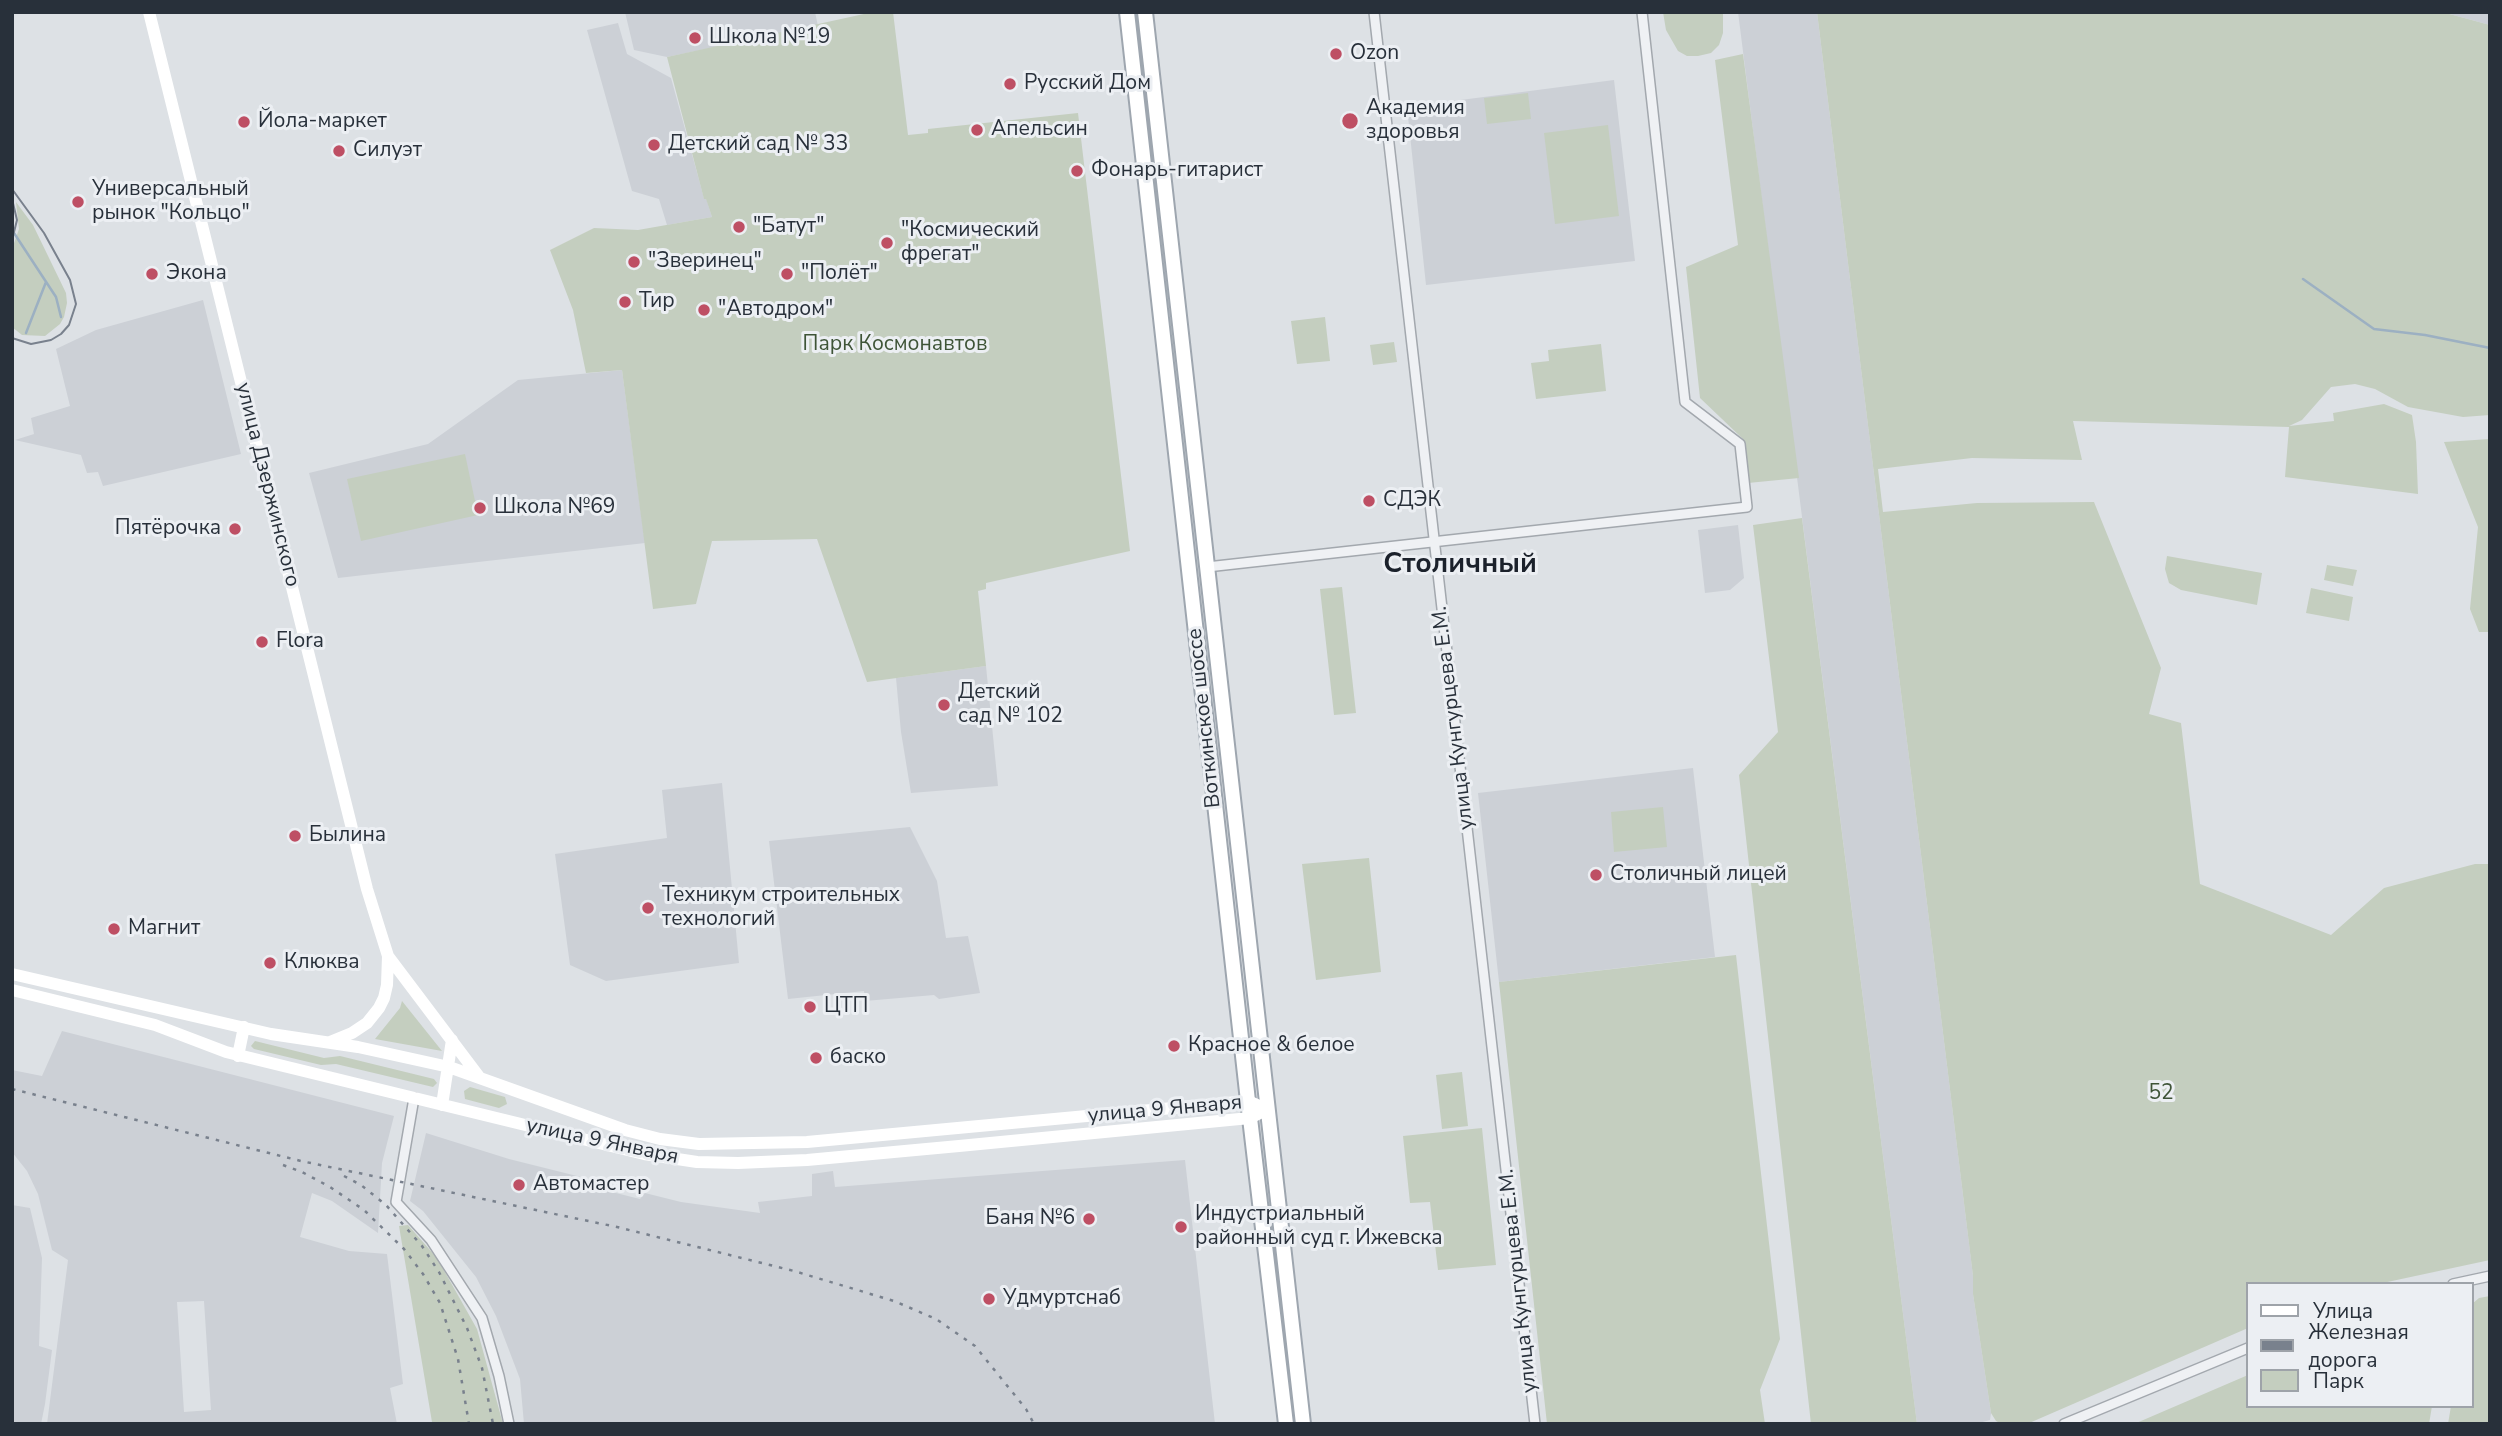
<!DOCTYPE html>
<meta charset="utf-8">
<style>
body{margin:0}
#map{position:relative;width:2502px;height:1436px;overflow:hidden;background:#dde1e5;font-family:"Nunito Sans",sans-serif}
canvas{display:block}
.frame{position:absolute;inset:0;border:14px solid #28303a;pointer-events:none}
.legend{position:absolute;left:2246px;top:1282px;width:228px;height:126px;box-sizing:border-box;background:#eceff3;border:2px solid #9ea3a9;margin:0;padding:9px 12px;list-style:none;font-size:21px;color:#28303a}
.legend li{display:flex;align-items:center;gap:14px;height:35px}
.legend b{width:35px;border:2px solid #9ea3a9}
</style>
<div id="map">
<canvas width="2502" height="1436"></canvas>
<div class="frame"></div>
<ul class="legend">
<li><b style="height:9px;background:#fff"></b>Улица</li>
<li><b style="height:9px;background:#79818d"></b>Железная дорога</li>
<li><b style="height:19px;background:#c4cebf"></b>Парк</li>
</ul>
</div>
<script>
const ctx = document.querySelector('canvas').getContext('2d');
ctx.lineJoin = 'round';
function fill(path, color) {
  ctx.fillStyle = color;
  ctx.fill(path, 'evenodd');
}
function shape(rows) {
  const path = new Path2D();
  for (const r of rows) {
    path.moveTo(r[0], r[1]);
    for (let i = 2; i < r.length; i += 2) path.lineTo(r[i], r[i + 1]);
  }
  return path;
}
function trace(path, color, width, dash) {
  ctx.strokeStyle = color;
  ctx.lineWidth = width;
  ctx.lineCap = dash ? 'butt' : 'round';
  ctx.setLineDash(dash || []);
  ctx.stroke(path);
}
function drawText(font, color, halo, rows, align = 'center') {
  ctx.font = font + ' "Nunito Sans",sans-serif';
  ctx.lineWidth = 6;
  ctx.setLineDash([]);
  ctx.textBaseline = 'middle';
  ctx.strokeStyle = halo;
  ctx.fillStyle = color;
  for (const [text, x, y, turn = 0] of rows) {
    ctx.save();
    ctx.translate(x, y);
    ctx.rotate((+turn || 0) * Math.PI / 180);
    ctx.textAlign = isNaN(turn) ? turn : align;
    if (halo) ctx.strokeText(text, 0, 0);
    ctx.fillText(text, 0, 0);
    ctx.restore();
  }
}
const built = shape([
 [625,12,815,12,818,26,667,57,634,50],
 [1738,12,1817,12,1973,1276,1973,1294,1991,1413,1990,1420,1975,1424,1917,1424],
 [2442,12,2490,12,2490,25],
 [618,23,627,54,671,78,704,198,706,198,712,217,667,225,659,199,632,191,587,30],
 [1614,80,1635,261,1426,285,1407,107],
 [203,300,241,454,103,486,98,472,87,473,81,455,15,440,34,434,31,418,70,406,56,349,96,330],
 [622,370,645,543,338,578,309,473,428,444,518,380],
 [1738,525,1744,578,1730,590,1705,593,1698,530],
 [986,666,998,786,911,793,901,732,896,678],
 [1693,768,1715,957,1499,982,1478,793],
 [722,783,739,963,606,981,570,965,555,854,667,838,662,790],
 [910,827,937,881,946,938,968,936,980,993,939,999,934,995,865,1001,864,991,788,999,769,841],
 [62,1031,394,1116,382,1163,378,1233,332,1201,312,1193,300,1237,349,1251,387,1254,403,1384,390,1388,397,1424,47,1424,68,1260,52,1250,38,1194,27,1171,12,1152,12,1070,42,1076],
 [204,1301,211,1410,184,1412,177,1302],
 [426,1133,509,1159,585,1178,596,1188,640,1199,645,1193,681,1202,760,1213,758,1202,812,1196,812,1174,833,1171,835,1187,1185,1160,1215,1424,524,1424,520,1379,496,1316,476,1277,423,1211,410,1201],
 [12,1205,30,1208,42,1258,39,1346,52,1350,45,1404,41,1424,12,1424]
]);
const green = shape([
 [873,12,893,12,908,135,928,133,928,129,1078,113,1130,551,986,583,986,589,978,591,986,666,867,682,817,539,712,541,696,604,653,609,622,370,586,373,573,310,550,250,594,228,638,230,712,217,706,199,704,199,667,57],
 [1663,12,1723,12,1723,33,1719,45,1711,53,1698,56,1687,56,1678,51,1666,30],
 [1817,12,2442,12,2490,25,2490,415,2463,417,2408,407,2375,389,2355,384,2331,387,2302,420,2289,426,2334,421,2333,413,2384,404,2412,415,2416,442,2418,494,2285,477,2289,427,2073,421,2082,460,1972,458,1878,469,1883,512,1977,503,2094,502,2161,668,2149,714,2181,723,2200,884,2331,935,2384,888,2475,864,2490,864,2490,1260,2378,1284,2248,1284,2248,1328,2027,1424,2002,1424,1996,1421,1991,1413,1973,1294,1973,1276],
 [1743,54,1799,478,1748,483,1743,439,1700,398,1686,267,1738,245,1715,60],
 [1528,93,1531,119,1487,124,1484,98],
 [1608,125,1619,216,1555,224,1544,133],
 [16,202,33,225,66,293,67,303,64,317,60,324,45,336,22,335,12,327,12,249,19,229],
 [1325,317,1330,361,1297,364,1291,321],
 [1394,342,1397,362,1373,365,1370,345],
 [1601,344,1606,391,1536,399,1531,363,1549,361,1548,350],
 [2490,439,2490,632,2479,632,2470,609,2478,527,2444,442],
 [465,454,478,515,361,541,347,479],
 [1802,518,1917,1424,1811,1424,1739,775,1778,732,1753,525],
 [2167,556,2262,573,2257,605,2181,590,2169,583,2165,569],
 [2327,565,2357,570,2353,586,2324,580],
 [1342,587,1356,713,1334,715,1320,589],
 [2311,588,2353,597,2349,621,2306,613],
 [1663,807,1667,847,1614,852,1611,812],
 [1369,858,1381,972,1316,980,1302,864],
 [1736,955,1780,1339,1760,1390,1765,1424,1547,1424,1499,982],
 [402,1001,442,1051,375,1039,400,1008],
 [255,1041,324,1058,340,1056,434,1079,437,1083,433,1087,336,1064,321,1065,254,1049,251,1046],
 [1462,1072,1468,1126,1442,1129,1436,1075],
 [470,1087,505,1097,507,1104,499,1108,465,1099,464,1091],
 [1482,1128,1496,1265,1438,1270,1430,1202,1410,1203,1403,1136],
 [408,1225,437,1258,477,1329,503,1424,441,1424,432,1422,399,1226],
 [2490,1296,2490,1424,2448,1424,2451,1406,2472,1406,2472,1304,2479,1298],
 [2248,1375,2248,1406,2432,1406,2429,1424,2134,1424]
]);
const stream = shape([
 [12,230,56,297,61,317],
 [2303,279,2374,329,2425,335,2490,348],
 [26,333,46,282]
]);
const street = shape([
 [1374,12,1535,1424],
 [1207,567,1747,507,1740,444,1685,402,1642,12],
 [414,1098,396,1202,431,1240,482,1318,499,1376,509,1424],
 [2453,1284,2490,1276],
 [2064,1424,2248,1348]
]);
const secondary = shape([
 [149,12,367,889,388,956,480,1078],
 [12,974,271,1034,358,1047,449,1067,625,1130,660,1139,699,1144,807,1142,1248,1101,1257,1105],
 [12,990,155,1025,226,1052,644,1154,697,1162,738,1163,807,1160,959,1146,1250,1118,1268,1109],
 [330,1042,352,1033,367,1023,379,1008,384,998,387,985,388,956],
 [238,1056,244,1027],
 [442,1105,452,1040]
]);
const primary = shape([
 [1127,12,1248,1101,1286,1424],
 [1145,12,1303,1424]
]);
const tram = shape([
 [12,189,44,233,70,280,76,304,69,325,61,334,51,340,31,344,12,338],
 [12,199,17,220,12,240]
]);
const rail = shape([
 [12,1089,301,1161,617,1227,794,1271,894,1301,936,1319,975,1346,1026,1409,1034,1424],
 [283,1165,302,1172,330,1187,364,1210,404,1249,423,1274,440,1303,458,1359,469,1424],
 [344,1176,361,1185,386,1205,422,1246,439,1272,467,1328,482,1368,493,1424]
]);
const markers = [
 [695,38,7,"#be4f64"],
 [1336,54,7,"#be4f64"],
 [1010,84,7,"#be4f64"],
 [1350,121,9,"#be4f64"],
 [244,122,7,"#be4f64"],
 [977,130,7,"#be4f64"],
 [654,145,7,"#be4f64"],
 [339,151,7,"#be4f64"],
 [1077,171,7,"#be4f64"],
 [78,202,7,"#be4f64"],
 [739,227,7,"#be4f64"],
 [887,243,7,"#be4f64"],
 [634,262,7,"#be4f64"],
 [152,274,7,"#be4f64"],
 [787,274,7,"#be4f64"],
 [625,302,7,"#be4f64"],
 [704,310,7,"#be4f64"],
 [1369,501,7,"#be4f64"],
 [480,508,7,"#be4f64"],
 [235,529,7,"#be4f64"],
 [262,642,7,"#be4f64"],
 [944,705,7,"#be4f64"],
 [295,836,7,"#be4f64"],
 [1596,875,7,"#be4f64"],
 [648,908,7,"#be4f64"],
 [114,929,7,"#be4f64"],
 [270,963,7,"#be4f64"],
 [810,1007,7,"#be4f64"],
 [1174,1046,7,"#be4f64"],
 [816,1058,7,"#be4f64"],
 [519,1185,7,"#be4f64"],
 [1089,1219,7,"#be4f64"],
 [1181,1227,7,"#be4f64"],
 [989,1299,7,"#be4f64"]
];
const poiNames = [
 ["Школа №19",709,38],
 ["Ozon",1350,54],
 ["Русский Дом",1024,84],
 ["Академия",1366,109],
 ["здоровья",1366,133],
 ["Йола-маркет",258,122],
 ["Апельсин",991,130],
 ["Детский сад № 33",668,145],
 ["Силуэт",353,151],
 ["Фонарь-гитарист",1091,171],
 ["Универсальный",92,190],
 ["рынок \"Кольцо\"",92,214],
 ["\"Батут\"",753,227],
 ["\"Космический",901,231],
 ["фрегат\"",901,255],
 ["\"Зверинец\"",648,262],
 ["Экона",166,274],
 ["\"Полёт\"",801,274],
 ["Тир",639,302],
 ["\"Автодром\"",718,310],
 ["СДЭК",1383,501],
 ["Школа №69",494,508],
 ["Пятёрочка",221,529,"right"],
 ["Flora",276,642],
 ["Детский",958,693],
 ["сад № 102",958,717],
 ["Былина",309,836],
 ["Столичный лицей",1610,875],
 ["Техникум строительных",662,896],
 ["технологий",662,920],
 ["Магнит",128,929],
 ["Клюква",284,963],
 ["ЦТП",824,1007],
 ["Красное & белое",1188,1046],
 ["баско",830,1058],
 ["Автомастер",533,1185],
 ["Индустриальный",1195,1215],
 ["районный суд г. Ижевска",1195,1239],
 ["Баня №6",1075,1219,"right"],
 ["Удмуртснаб",1003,1299]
];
const parkNames = [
 ["Парк Космонавтов",895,345],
 ["52",2161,1094]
];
const streetNames = [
 ["улица Дзержинского",267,485,76],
 ["Воткинское шоссе",1205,718,-96],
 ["улица Кунгурцева Е.М.",1454,718,-97],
 ["улица 9 Января",1165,1110,-5],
 ["улица 9 Января",602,1142,12],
 ["улица Кунгурцева Е.М.",1519,1281,-96]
];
const districtNames = [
 ["Столичный",1460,565]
];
fill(built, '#ccd0d6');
fill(green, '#c4cebf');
trace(stream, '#9cb0c2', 2.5);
trace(street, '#a3a8ae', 12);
trace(primary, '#9ea6af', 18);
trace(street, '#eff1f4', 9);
trace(secondary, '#fff', 12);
trace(primary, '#fff', 14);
trace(tram, '#79818d', 2);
trace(rail, '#79818d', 2.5, [3.5, 7]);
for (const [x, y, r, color] of markers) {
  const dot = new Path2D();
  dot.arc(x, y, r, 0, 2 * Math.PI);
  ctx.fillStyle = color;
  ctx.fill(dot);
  trace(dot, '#eceff3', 2.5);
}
drawText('21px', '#28303a', '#eceff3', poiNames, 'left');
drawText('21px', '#3e5437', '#eceff3', parkNames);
drawText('21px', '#28303a', '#eceff3', streetNames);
drawText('bold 28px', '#1b212b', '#eceff3', districtNames);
</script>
